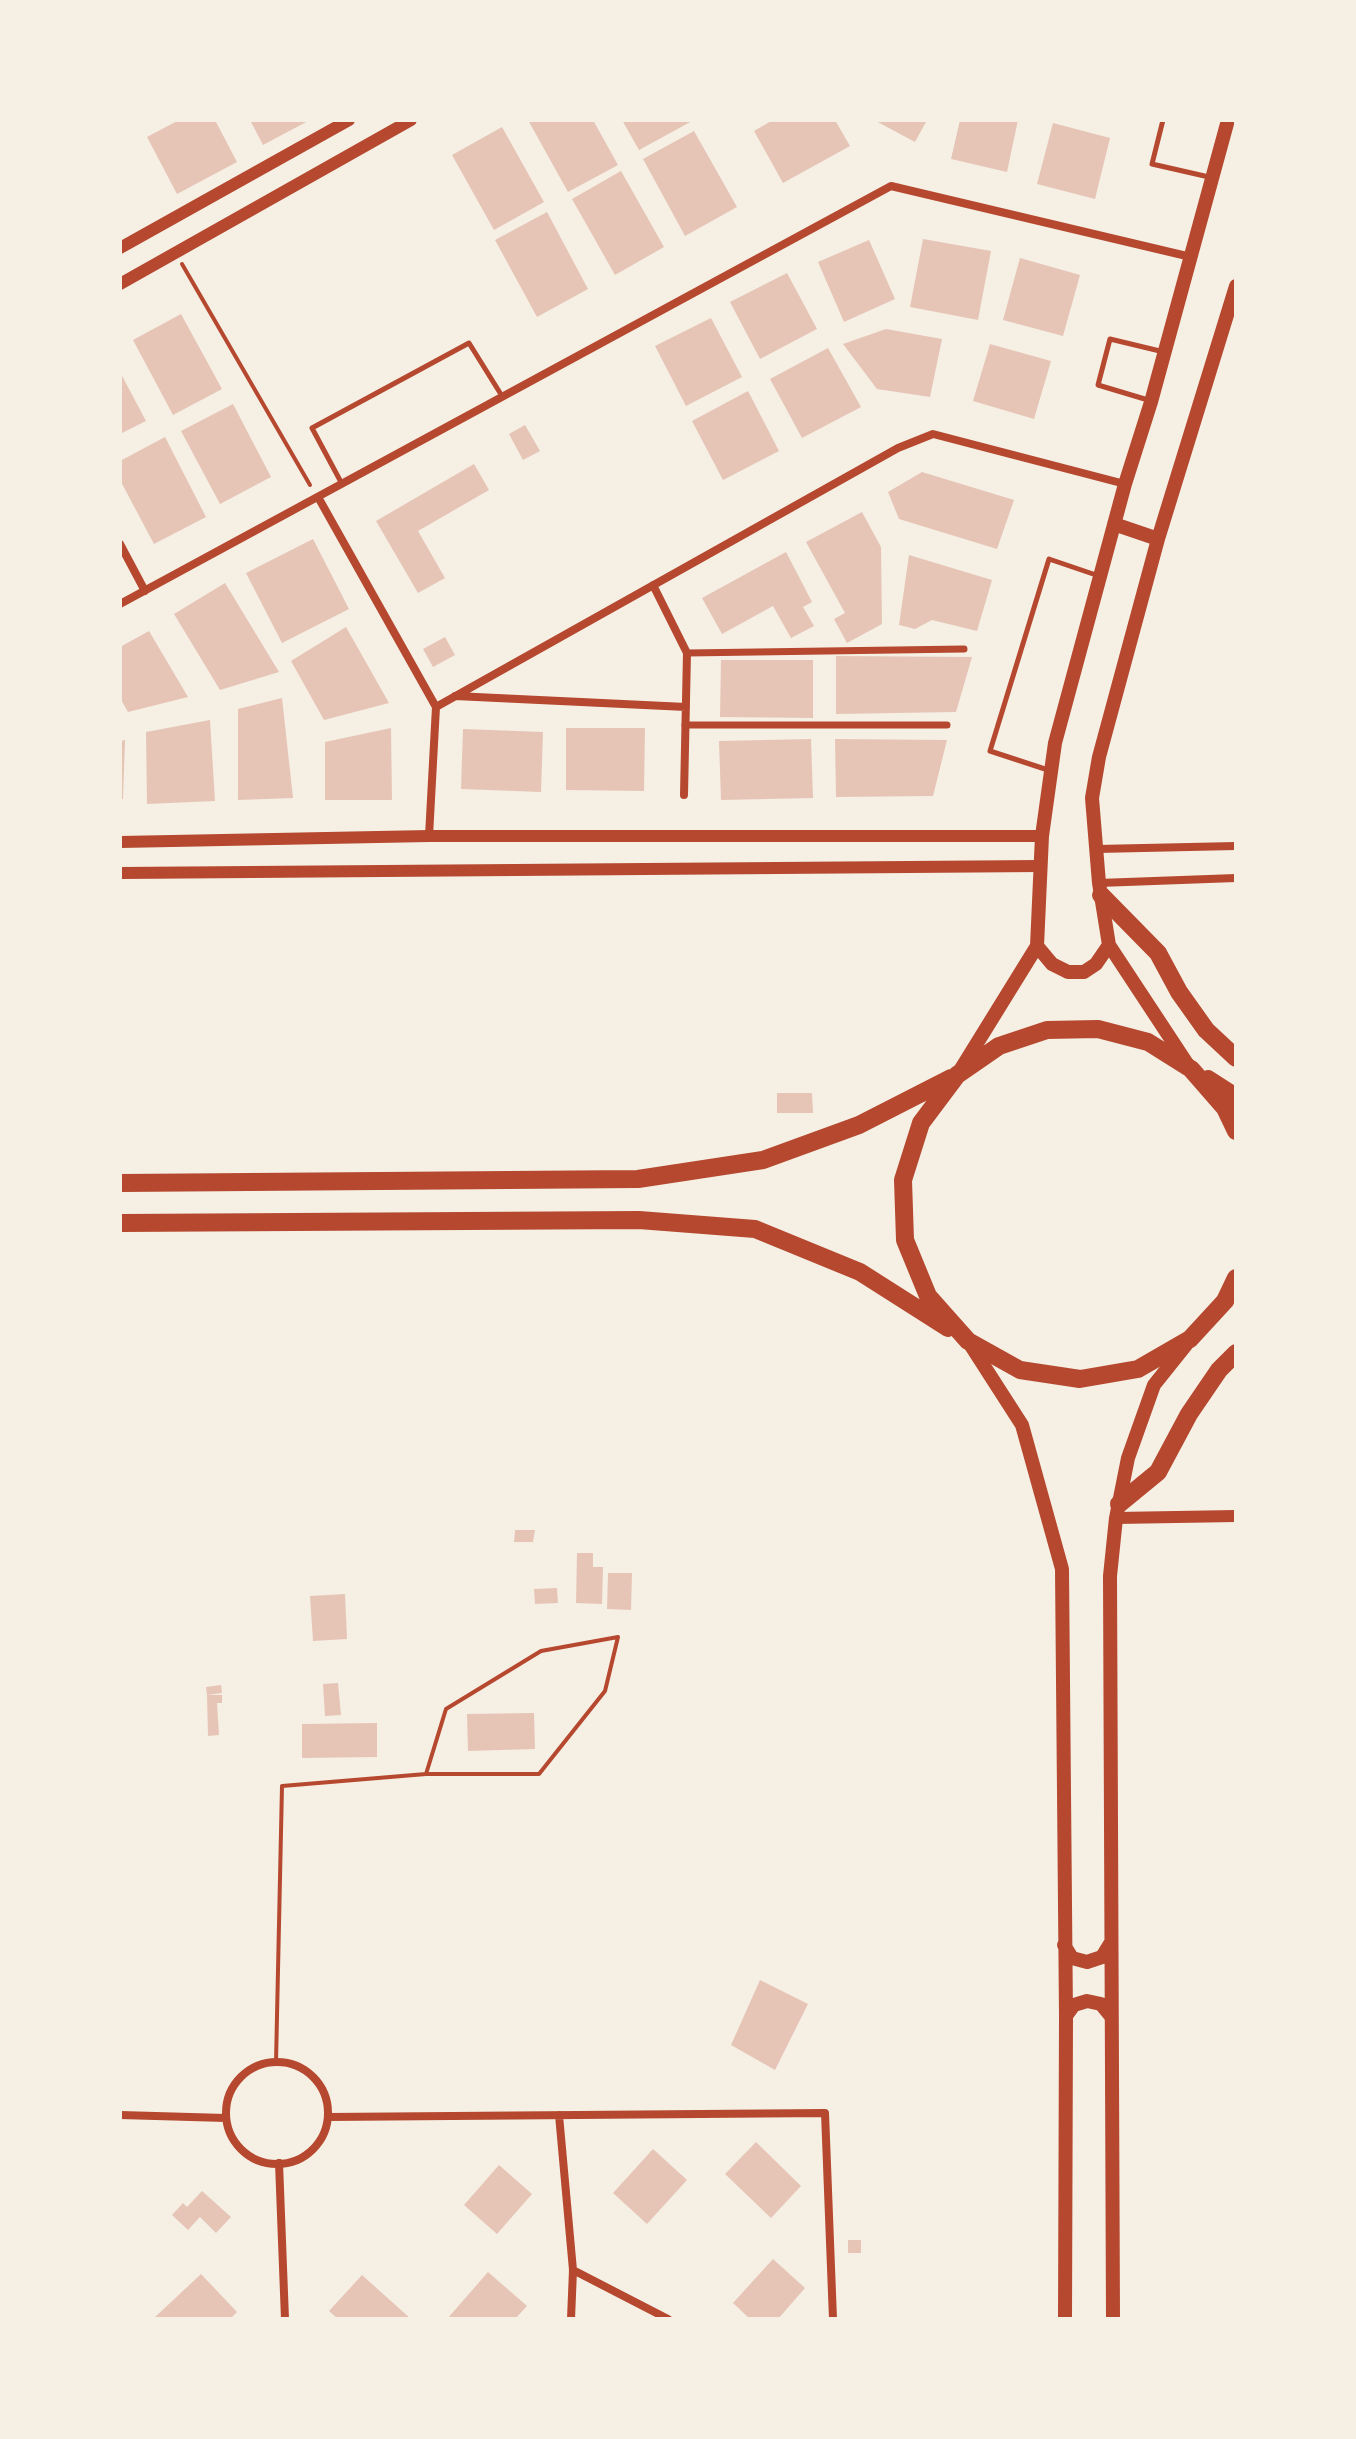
<!DOCTYPE html>
<style>
body{margin:0}
#map{position:relative;width:1356px;height:2439px;overflow:hidden;background:#f6efe4;font-family:Inter,sans-serif}
canvas{display:block}
.frame{position:absolute;inset:0;border:122px solid #f6efe4;pointer-events:none}
</style>
<div id="map">
<canvas width="1356" height="2439"></canvas>
<div class="frame"></div>
</div>
<script>
const ctx = document.querySelector('canvas').getContext('2d');
ctx.lineJoin = 'round';
function fill(path, color) {
  ctx.fillStyle = color;
  ctx.fill(path, 'evenodd');
}
function shape(rows) {
  const path = new Path2D();
  for (const r of rows) {
    if (r.length === 3) {
      path.moveTo(r[0] + r[2], r[1]);
      path.arc(r[0], r[1], r[2], 0, 2 * Math.PI);
      continue;
    }
    path.moveTo(r[0], r[1]);
    for (let i = 2; i < r.length; i += 2) path.lineTo(r[i], r[i + 1]);
  }
  return path;
}
function trace(path, color, width, dash) {
  ctx.strokeStyle = color;
  ctx.lineWidth = width;
  ctx.lineCap = dash ? 'butt' : 'round';
  ctx.setLineDash(dash || []);
  ctx.stroke(path);
}
const building = shape([
 [179,120,215,120,237,162,177,194,147,137],
 [250,120,310,120,263,145],
 [528,120,593,120,618,165,568,192],
 [622,120,694,120,639,150],
 [773,120,835,120,850,146,783,183,754,131],
 [874,120,927,120,915,142],
 [960,120,1018,120,1007,172,951,159],
 [1053,123,1110,138,1095,199,1037,184],
 [502,127,544,202,494,230,452,155],
 [694,131,737,207,685,236,643,159],
 [621,171,664,247,615,275,572,199],
 [547,212,588,289,537,317,495,240],
 [923,239,991,251,978,320,910,307],
 [869,240,895,299,844,322,818,262],
 [1020,258,1080,275,1063,336,1003,320],
 [787,273,817,329,760,359,730,302],
 [181,314,222,389,173,415,133,340],
 [711,318,742,377,686,406,655,346],
 [886,329,942,339,930,397,877,389,843,344],
 [990,344,1051,361,1034,419,973,401],
 [828,348,861,407,802,438,770,379],
 [120,372,146,421,120,434],
 [748,391,779,451,723,480,692,421],
 [233,404,271,477,220,504,181,431],
 [525,425,540,451,523,460,509,434],
 [165,437,206,517,154,544,120,480,120,461],
 [474,464,489,490,418,531,445,578,418,593,376,521],
 [922,472,1014,500,997,549,899,519,888,492],
 [862,512,881,547,882,624,847,643,834,619,845,613,806,542],
 [313,539,349,609,282,643,246,573],
 [786,552,812,602,803,607,814,626,791,638,773,606,722,634,702,598],
 [909,555,992,580,977,631,932,620,915,629,899,625],
 [225,583,279,672,220,690,174,614],
 [346,627,389,703,324,720,291,661],
 [149,631,188,697,128,712,120,698,120,647],
 [445,637,455,655,433,667,423,649],
 [836,656,972,657,956,712,836,714],
 [721,660,813,660,813,718,720,717],
 [282,698,293,798,238,800,238,709],
 [210,720,215,801,147,804,146,732],
 [391,728,392,800,325,800,325,742],
 [566,728,645,728,644,791,566,790],
 [463,729,543,732,541,792,461,789],
 [811,739,813,798,721,800,719,741],
 [835,739,947,740,933,796,836,797],
 [125,740,123,799,120,799,120,741],
 [777,1093,812,1093,813,1113,777,1113],
 [515,1530,535,1530,533,1542,514,1542],
 [577,1553,593,1553,593,1567,603,1567,602,1604,576,1603],
 [608,1573,632,1573,631,1610,607,1609],
 [557,1588,558,1603,535,1604,534,1589],
 [345,1594,347,1639,313,1641,310,1596],
 [338,1683,341,1715,325,1716,323,1684],
 [221,1685,222,1693,207,1695,206,1687],
 [207,1695,222,1695,222,1703,217,1703,219,1735,208,1736],
 [534,1713,535,1749,468,1751,467,1714],
 [377,1723,377,1757,302,1758,302,1724],
 [760,1980,808,2004,775,2070,731,2045],
 [756,2142,801,2186,771,2218,725,2174],
 [653,2149,687,2180,647,2224,613,2193],
 [499,2165,532,2194,497,2234,464,2205],
 [202,2191,231,2217,216,2233,200,2217,188,2230,172,2215,183,2203,187,2207],
 [848,2240,861,2240,861,2253,848,2253],
 [773,2259,805,2288,778,2319,750,2319,733,2303],
 [488,2272,527,2306,515,2319,447,2319],
 [201,2274,237,2312,230,2319,153,2319],
 [362,2275,411,2319,338,2319,329,2311]
]);
const path = shape([
 [182,264,310,485],
 [276,2062,282,1786,426,1774,539,1774,605,1691,618,1637,541,1651,446,1709,426,1774]
]);
const service = shape([
 [1163,120,1152,164,1209,177],
 [1148,400,1098,385,1110,339,1164,352],
 [342,484,312,428,469,343,502,396],
 [1048,770,990,751,1049,559,1099,576]
]);
const pedestrian = shape([
 [687,653,964,649],
 [685,725,947,725]
]);
const minor = shape([
 [318,497,436,707,429,836],
 [120,544,145,591],
 [653,585,687,653,684,795],
 [120,604,891,186,1191,257],
 [455,696,686,707],
 [436,707,898,448,933,434,1125,484],
 [1097,849,1236,846],
 [1099,883,1236,878],
 [277,2113,51],
 [120,2115,226,2118],
 [559,2115,573,2270,571,2319],
 [328,2117,825,2113,833,2319],
 [279,2163,285,2319],
 [573,2270,668,2319]
]);
const tertiary = shape([
 [120,248,349,120],
 [120,284,411,120],
 [120,842,429,836,1042,836],
 [120,873,1040,866],
 [1116,1518,1236,1516]
]);
const secondary = shape([
 [1114,524,1158,539],
 [1037,946,1052,964,1068,972,1084,972,1096,964,1109,945],
 [1188,1065,1109,945,1099,883,1092,798,1099,757,1158,539,1236,286],
 [961,1069,1037,946,1042,836,1055,743,1125,484,1151,402,1228,120],
 [968,1341,1022,1425,1062,1569,1066,2016,1065,2319],
 [1064,1945,1072,1958,1087,1962,1102,1957,1110,1944],
 [1066,2016,1074,2005,1087,2001,1101,2004,1110,2015],
 [1113,2319,1110,1576,1116,1518,1128,1458,1154,1385,1186,1345]
]);
const trunk = shape([
 [1101,895,1158,953,1179,992,1206,1030,1236,1058],
 [1208,1079,1236,1097],
 [1236,1131,1225,1108,1191,1069,1148,1042,1098,1029,1047,1030,999,1046,957,1075,921,1123,903,1180,905,1240,928,1296,968,1341,1020,1370,1080,1379,1138,1369,1190,1339,1225,1301,1236,1278],
 [120,1183,638,1179,763,1160,859,1125,951,1078],
 [120,1223,639,1220,755,1229,860,1272,948,1328],
 [1119,1504,1158,1472,1189,1414,1219,1370,1236,1353]
]);
fill(building, '#e6c5b7');
trace(path, '#b5482f', 4);
trace(service, '#b5482f', 5);
trace(pedestrian, '#b5482f', 7);
trace(minor, '#b5482f', 8);
trace(tertiary, '#b5482f', 12);
trace(secondary, '#b5482f', 14);
trace(trunk, '#b5482f', 18);
</script>
